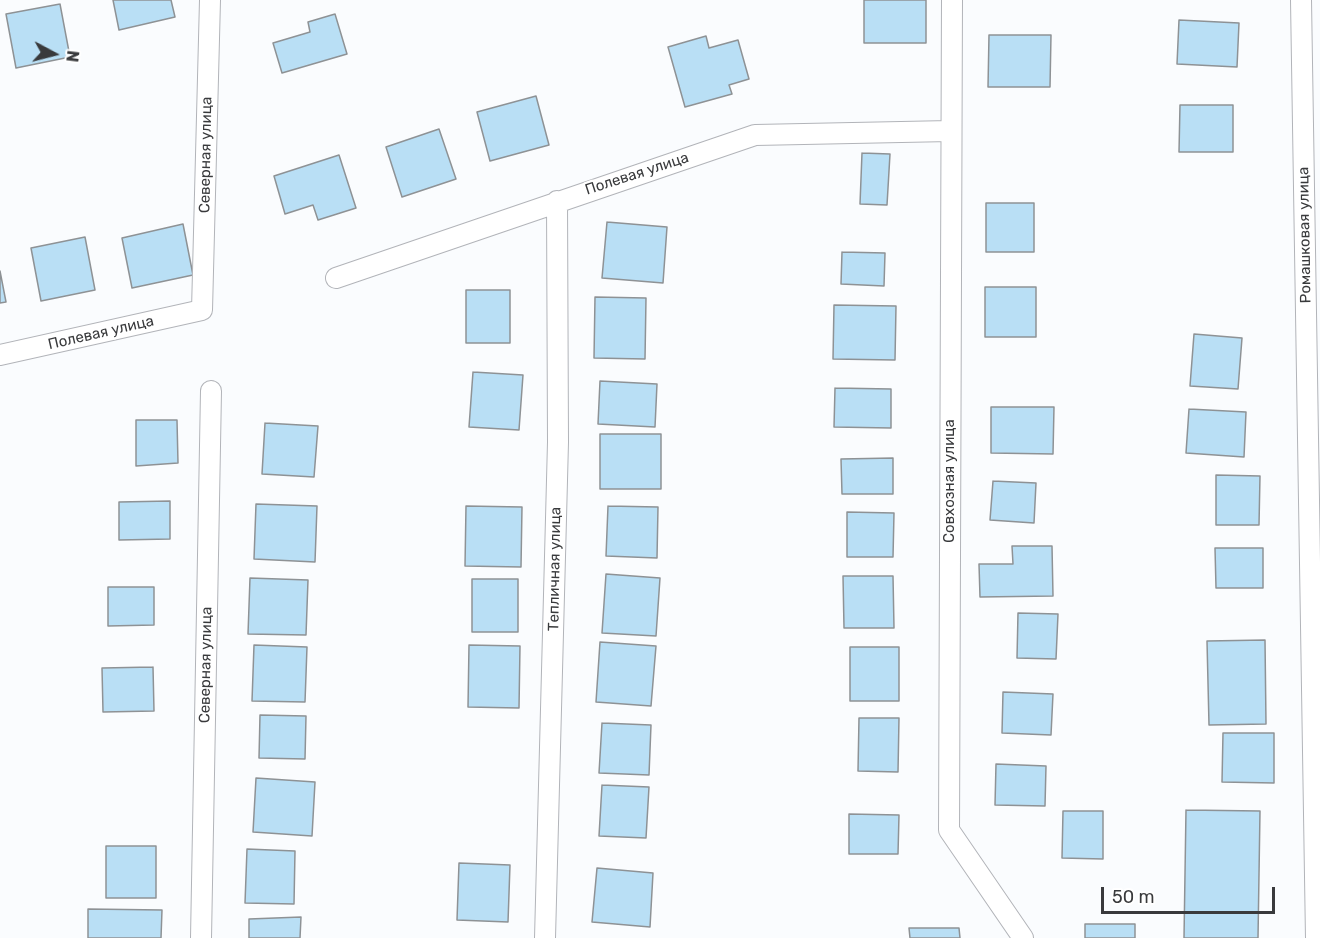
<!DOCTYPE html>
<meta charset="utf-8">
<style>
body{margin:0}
#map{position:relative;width:1320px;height:938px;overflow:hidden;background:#fafcfe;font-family:Rubik,sans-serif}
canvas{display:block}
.north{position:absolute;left:24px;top:24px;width:60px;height:60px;-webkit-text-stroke:4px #fff;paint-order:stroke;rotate:97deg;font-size:16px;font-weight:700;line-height:24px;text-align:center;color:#393a3c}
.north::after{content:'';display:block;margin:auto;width:21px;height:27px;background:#393a3c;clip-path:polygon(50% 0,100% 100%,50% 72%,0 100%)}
.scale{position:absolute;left:1101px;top:887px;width:174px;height:27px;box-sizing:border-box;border:3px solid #393a3c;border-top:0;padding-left:8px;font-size:18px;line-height:21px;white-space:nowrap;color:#393a3c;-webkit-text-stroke:4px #fff;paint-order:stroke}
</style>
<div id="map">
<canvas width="1320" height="938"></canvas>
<div class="north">N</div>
<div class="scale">50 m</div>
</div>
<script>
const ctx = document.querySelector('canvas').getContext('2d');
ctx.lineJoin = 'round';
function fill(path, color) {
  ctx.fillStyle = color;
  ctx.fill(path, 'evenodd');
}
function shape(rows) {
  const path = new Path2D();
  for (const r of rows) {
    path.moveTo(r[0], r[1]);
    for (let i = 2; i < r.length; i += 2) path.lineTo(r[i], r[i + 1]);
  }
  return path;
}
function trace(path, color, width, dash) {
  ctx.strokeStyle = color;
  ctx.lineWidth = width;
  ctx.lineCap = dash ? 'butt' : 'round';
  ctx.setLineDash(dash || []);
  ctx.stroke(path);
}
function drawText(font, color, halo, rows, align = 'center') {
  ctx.font = font + ' Rubik,sans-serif';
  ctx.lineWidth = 4.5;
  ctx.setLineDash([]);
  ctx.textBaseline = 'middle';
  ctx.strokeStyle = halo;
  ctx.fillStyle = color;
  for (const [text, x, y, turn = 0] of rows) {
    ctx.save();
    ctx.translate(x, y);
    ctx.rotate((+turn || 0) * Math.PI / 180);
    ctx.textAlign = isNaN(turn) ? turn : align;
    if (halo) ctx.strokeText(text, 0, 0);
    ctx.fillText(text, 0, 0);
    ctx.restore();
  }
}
const building = shape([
 [113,0,171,0,175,17,119,30,113,0],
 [864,0,926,0,926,43,864,43,864,0],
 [60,4,70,57,16,68,6,14,60,4],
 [335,14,347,54,282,73,273,43,310,32,308,22,335,14],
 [1179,20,1239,23,1237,67,1177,64,1179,20],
 [989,35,1051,35,1050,87,988,87,989,35],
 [706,36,709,48,738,40,749,79,729,85,732,94,685,107,668,47,706,36],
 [536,96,549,145,490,161,477,112,536,96],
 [1180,105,1233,105,1233,152,1179,152,1180,105],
 [439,129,456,179,402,197,386,147,439,129],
 [862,153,890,154,887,205,860,204,862,153],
 [339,155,356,208,318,220,313,205,285,214,274,176,339,155],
 [986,203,1034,203,1034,252,986,252,986,203],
 [607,222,667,227,663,283,602,278,607,222],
 [183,224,193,275,132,288,122,238,183,224],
 [85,237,95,290,41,301,31,248,85,237],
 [842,252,885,253,884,286,841,284,842,252],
 [0,271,6,302,0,303,0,271],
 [985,287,1036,287,1036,337,985,337,985,287],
 [466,290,510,290,510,343,466,343,466,290],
 [595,297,646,298,645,359,594,358,595,297],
 [834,305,896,306,895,360,833,359,834,305],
 [1194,334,1242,338,1238,389,1190,386,1194,334],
 [473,372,523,375,519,430,469,427,473,372],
 [600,381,657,384,655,427,598,424,600,381],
 [835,388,891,389,891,428,834,427,835,388],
 [991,407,1054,407,1053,454,991,453,991,407],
 [1189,409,1246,412,1244,457,1186,453,1189,409],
 [136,420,177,420,178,463,136,466,136,420],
 [265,423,318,426,314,477,262,474,265,423],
 [600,434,661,434,661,489,600,489,600,434],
 [893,458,893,494,842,494,841,459,893,458],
 [1216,475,1260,476,1259,525,1216,525,1216,475],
 [993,481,1036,483,1034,523,990,520,993,481],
 [170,501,170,539,119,540,119,502,170,501],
 [256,504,317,506,315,562,254,559,256,504],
 [466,506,522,507,521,567,465,566,466,506],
 [608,506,658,507,657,558,606,556,608,506],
 [847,512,894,513,893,557,847,557,847,512],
 [1012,546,1052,546,1053,596,980,597,979,564,1013,564,1012,546],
 [1215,548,1263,548,1263,588,1216,588,1215,548],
 [606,574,660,578,656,636,602,633,606,574],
 [843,576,893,576,894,628,844,628,843,576],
 [250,578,308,580,306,635,248,634,250,578],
 [472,579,518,579,518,632,472,632,472,579],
 [108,587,154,587,154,625,108,626,108,587],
 [1018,613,1058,614,1056,659,1017,658,1018,613],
 [1265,640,1266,724,1209,725,1207,641,1265,640],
 [600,642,656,646,651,706,596,702,600,642],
 [254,645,307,647,305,702,252,701,254,645],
 [469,645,520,646,519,708,468,707,469,645],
 [850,647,899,647,899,701,850,701,850,647],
 [153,667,154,711,103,712,102,668,153,667],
 [1003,692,1053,694,1051,735,1002,733,1003,692],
 [260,715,306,716,305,759,259,758,260,715],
 [859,718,899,718,898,772,858,771,859,718],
 [602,723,651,725,649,775,599,773,602,723],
 [1223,733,1274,733,1274,783,1222,782,1223,733],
 [996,764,1046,766,1045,806,995,805,996,764],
 [256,778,315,782,312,836,253,832,256,778],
 [602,785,649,787,646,838,599,836,602,785],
 [1186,810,1260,811,1258,938,1184,938,1186,810],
 [1063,811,1103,811,1103,859,1062,858,1063,811],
 [849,814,899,815,898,854,849,854,849,814],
 [106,846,156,846,156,898,106,898,106,846],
 [247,849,295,851,294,904,245,903,247,849],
 [459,863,510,865,508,922,457,920,459,863],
 [597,868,653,873,650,927,592,922,597,868],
 [88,909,162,910,161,938,88,938,88,909],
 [301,917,300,938,249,938,249,919,301,917],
 [1085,924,1135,924,1135,938,1085,938,1085,924],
 [909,928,959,928,960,938,910,938,909,928]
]);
const minor = shape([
 [952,0,949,830,1023,938],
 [1301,0,1316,938],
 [336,278,755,135,950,131],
 [0,355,202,310,210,0],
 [201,938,211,391],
 [545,938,558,442,557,201]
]);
const streetNames = [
 ["Северная улица",206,155,-89],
 ["Полевая улица",637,174,-18],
 ["Ромашковая улица",1305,235,-91],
 ["Полевая улица",101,333,-13],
 ["Совхозная улица",950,481,-90],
 ["Тепличная улица",555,569,-89],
 ["Северная улица",206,665,-89]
];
fill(building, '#b9dff5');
trace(building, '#8e9295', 1.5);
trace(minor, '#b2b4b9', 22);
trace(minor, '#fff', 20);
drawText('15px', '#393a3c', '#fff', streetNames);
</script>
